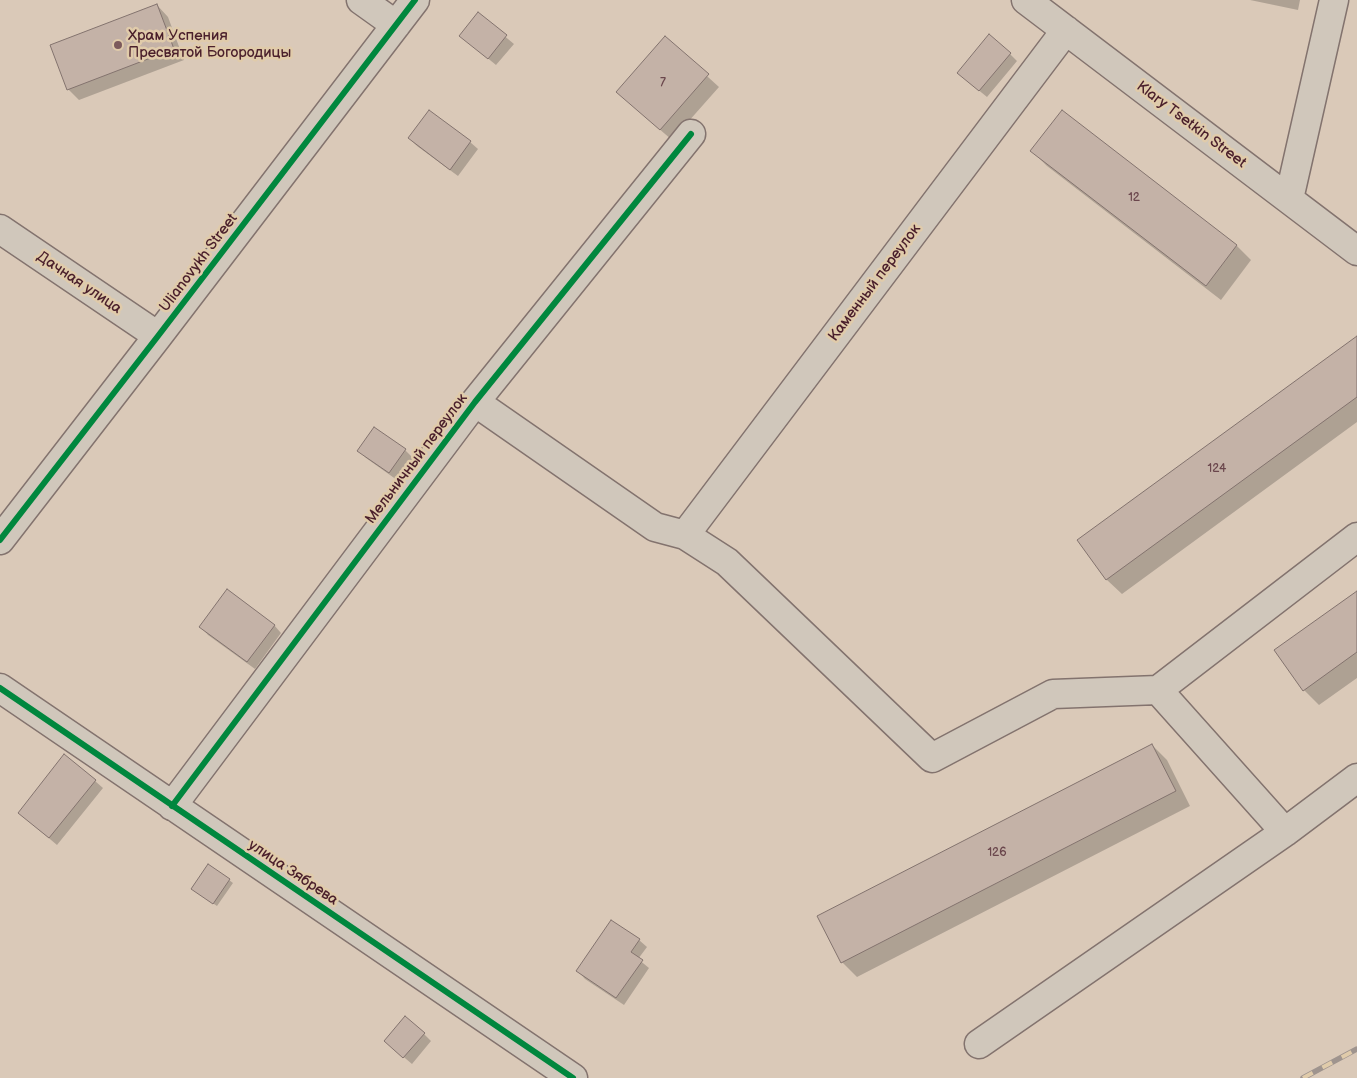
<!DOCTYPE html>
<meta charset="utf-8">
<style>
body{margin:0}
canvas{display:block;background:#dac9b8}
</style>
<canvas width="1357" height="1078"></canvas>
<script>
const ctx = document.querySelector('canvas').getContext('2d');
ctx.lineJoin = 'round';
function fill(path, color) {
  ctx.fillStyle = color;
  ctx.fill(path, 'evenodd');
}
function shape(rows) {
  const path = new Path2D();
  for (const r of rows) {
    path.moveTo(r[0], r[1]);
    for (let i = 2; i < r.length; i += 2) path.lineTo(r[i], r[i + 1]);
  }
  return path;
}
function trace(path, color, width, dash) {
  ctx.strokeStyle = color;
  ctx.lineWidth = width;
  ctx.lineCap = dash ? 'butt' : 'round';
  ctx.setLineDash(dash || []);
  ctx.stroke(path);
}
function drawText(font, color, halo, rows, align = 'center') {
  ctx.font = font + ' "Balsamiq Sans",sans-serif';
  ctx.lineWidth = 5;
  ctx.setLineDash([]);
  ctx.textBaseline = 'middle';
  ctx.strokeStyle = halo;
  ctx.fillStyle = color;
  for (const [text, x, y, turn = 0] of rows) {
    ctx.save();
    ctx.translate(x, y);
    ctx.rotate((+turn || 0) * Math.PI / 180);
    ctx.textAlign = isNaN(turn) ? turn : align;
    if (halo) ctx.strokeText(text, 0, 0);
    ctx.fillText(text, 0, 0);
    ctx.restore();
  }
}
const shadow = shape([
 [1250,0,1300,0,1298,10],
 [157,5,168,17,184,60,79,100,68,89],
 [478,14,514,44,496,65,469,43],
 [665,38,719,87,672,140,629,103],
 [1010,54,1017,61,987,97,966,80],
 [409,138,470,142,478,149,458,176,417,146],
 [1032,151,1237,246,1251,260,1221,300,1047,166],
 [1357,337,1357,422,1122,594,1107,580,1079,541],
 [375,429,405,450,413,458,397,480,366,458,359,450],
 [1357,593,1357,678,1319,705,1304,690],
 [274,625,281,633,255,669,208,635,201,627],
 [1152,745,1167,760,1190,806,857,977,842,962],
 [95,781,103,788,57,845,19,813],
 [229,880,233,883,217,906,196,892],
 [639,940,647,947,638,959,649,968,624,1005,585,979,578,971],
 [424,1034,431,1041,412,1064,393,1048]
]);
const building = shape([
 [157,4,174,49,67,90,50,45,157,4],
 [478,12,507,35,488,59,459,36,478,12],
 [989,34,1011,53,979,91,957,73,989,34],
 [665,36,709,74,660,130,616,92,665,36],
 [429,110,471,141,450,170,408,138,429,110],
 [1062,110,1237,245,1206,286,1030,151,1062,110],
 [1357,336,1357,397,1106,580,1077,540,1357,336],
 [374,427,406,449,389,473,357,451,374,427],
 [227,589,275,625,247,662,199,627,227,589],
 [1357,591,1357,652,1303,691,1274,650,1357,591],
 [1152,744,1176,791,841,963,817,916,1152,744],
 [64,754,96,780,49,838,18,813,64,754],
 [208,864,230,879,213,904,191,889,208,864],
 [611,920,640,939,631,952,643,960,616,998,576,971,611,920],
 [405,1016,425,1033,403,1058,384,1041,405,1016]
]);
const minor = shape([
 [361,0,396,25],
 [1026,0,1357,251],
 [1289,199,1334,0],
 [0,229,158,336],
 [475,402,655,527,685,535,727,562,932,758,1053,694,1158,690],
 [685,535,1066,30],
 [0,540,158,336,415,0],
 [0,688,573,1078],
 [172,806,475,402,691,134],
 [1285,832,1158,690,1357,537],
 [979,1044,1285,832,1357,778]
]);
const rail = shape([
 [1303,1078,1357,1049]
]);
const cycleway = shape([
 [0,540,158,336,415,0],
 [0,688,573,1078],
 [172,806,475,402,691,134]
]);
const markers = [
 [118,45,5,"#7c5a5c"]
];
const numberNames = [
 ["7",663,83],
 ["12",1134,198],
 ["124",1217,469],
 ["126",997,853]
];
const poiNames = [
 ["Храм Успения",128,36],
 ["Пресвятой Богородицы",128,53]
];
const streetNames = [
 ["Klary Tsetkin Street",1191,125,37],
 ["Ulianovykh Street",199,263,-53],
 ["Дачная улица",79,283,34],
 ["Каменный переулок",875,283,-53],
 ["Мельничный переулок",417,459,-53],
 ["улица Зябрева",293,873,34]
];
fill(shadow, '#0003');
fill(building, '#c4b2a7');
trace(building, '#83736e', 1);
trace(minor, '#83736e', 31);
trace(minor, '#d0c7bb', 28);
trace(rail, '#9f948e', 5.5);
trace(rail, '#e0cbaa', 4, [11]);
trace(cycleway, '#00873e', 6);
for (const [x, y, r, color] of markers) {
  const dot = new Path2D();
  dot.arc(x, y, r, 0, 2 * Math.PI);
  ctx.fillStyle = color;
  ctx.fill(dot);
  trace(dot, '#e0cbaa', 2);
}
drawText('12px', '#6a464c', null, numberNames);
drawText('15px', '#4a1f2b', '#e0cbaa', poiNames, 'left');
drawText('15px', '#4a1f2b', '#e0cbaa', streetNames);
</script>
